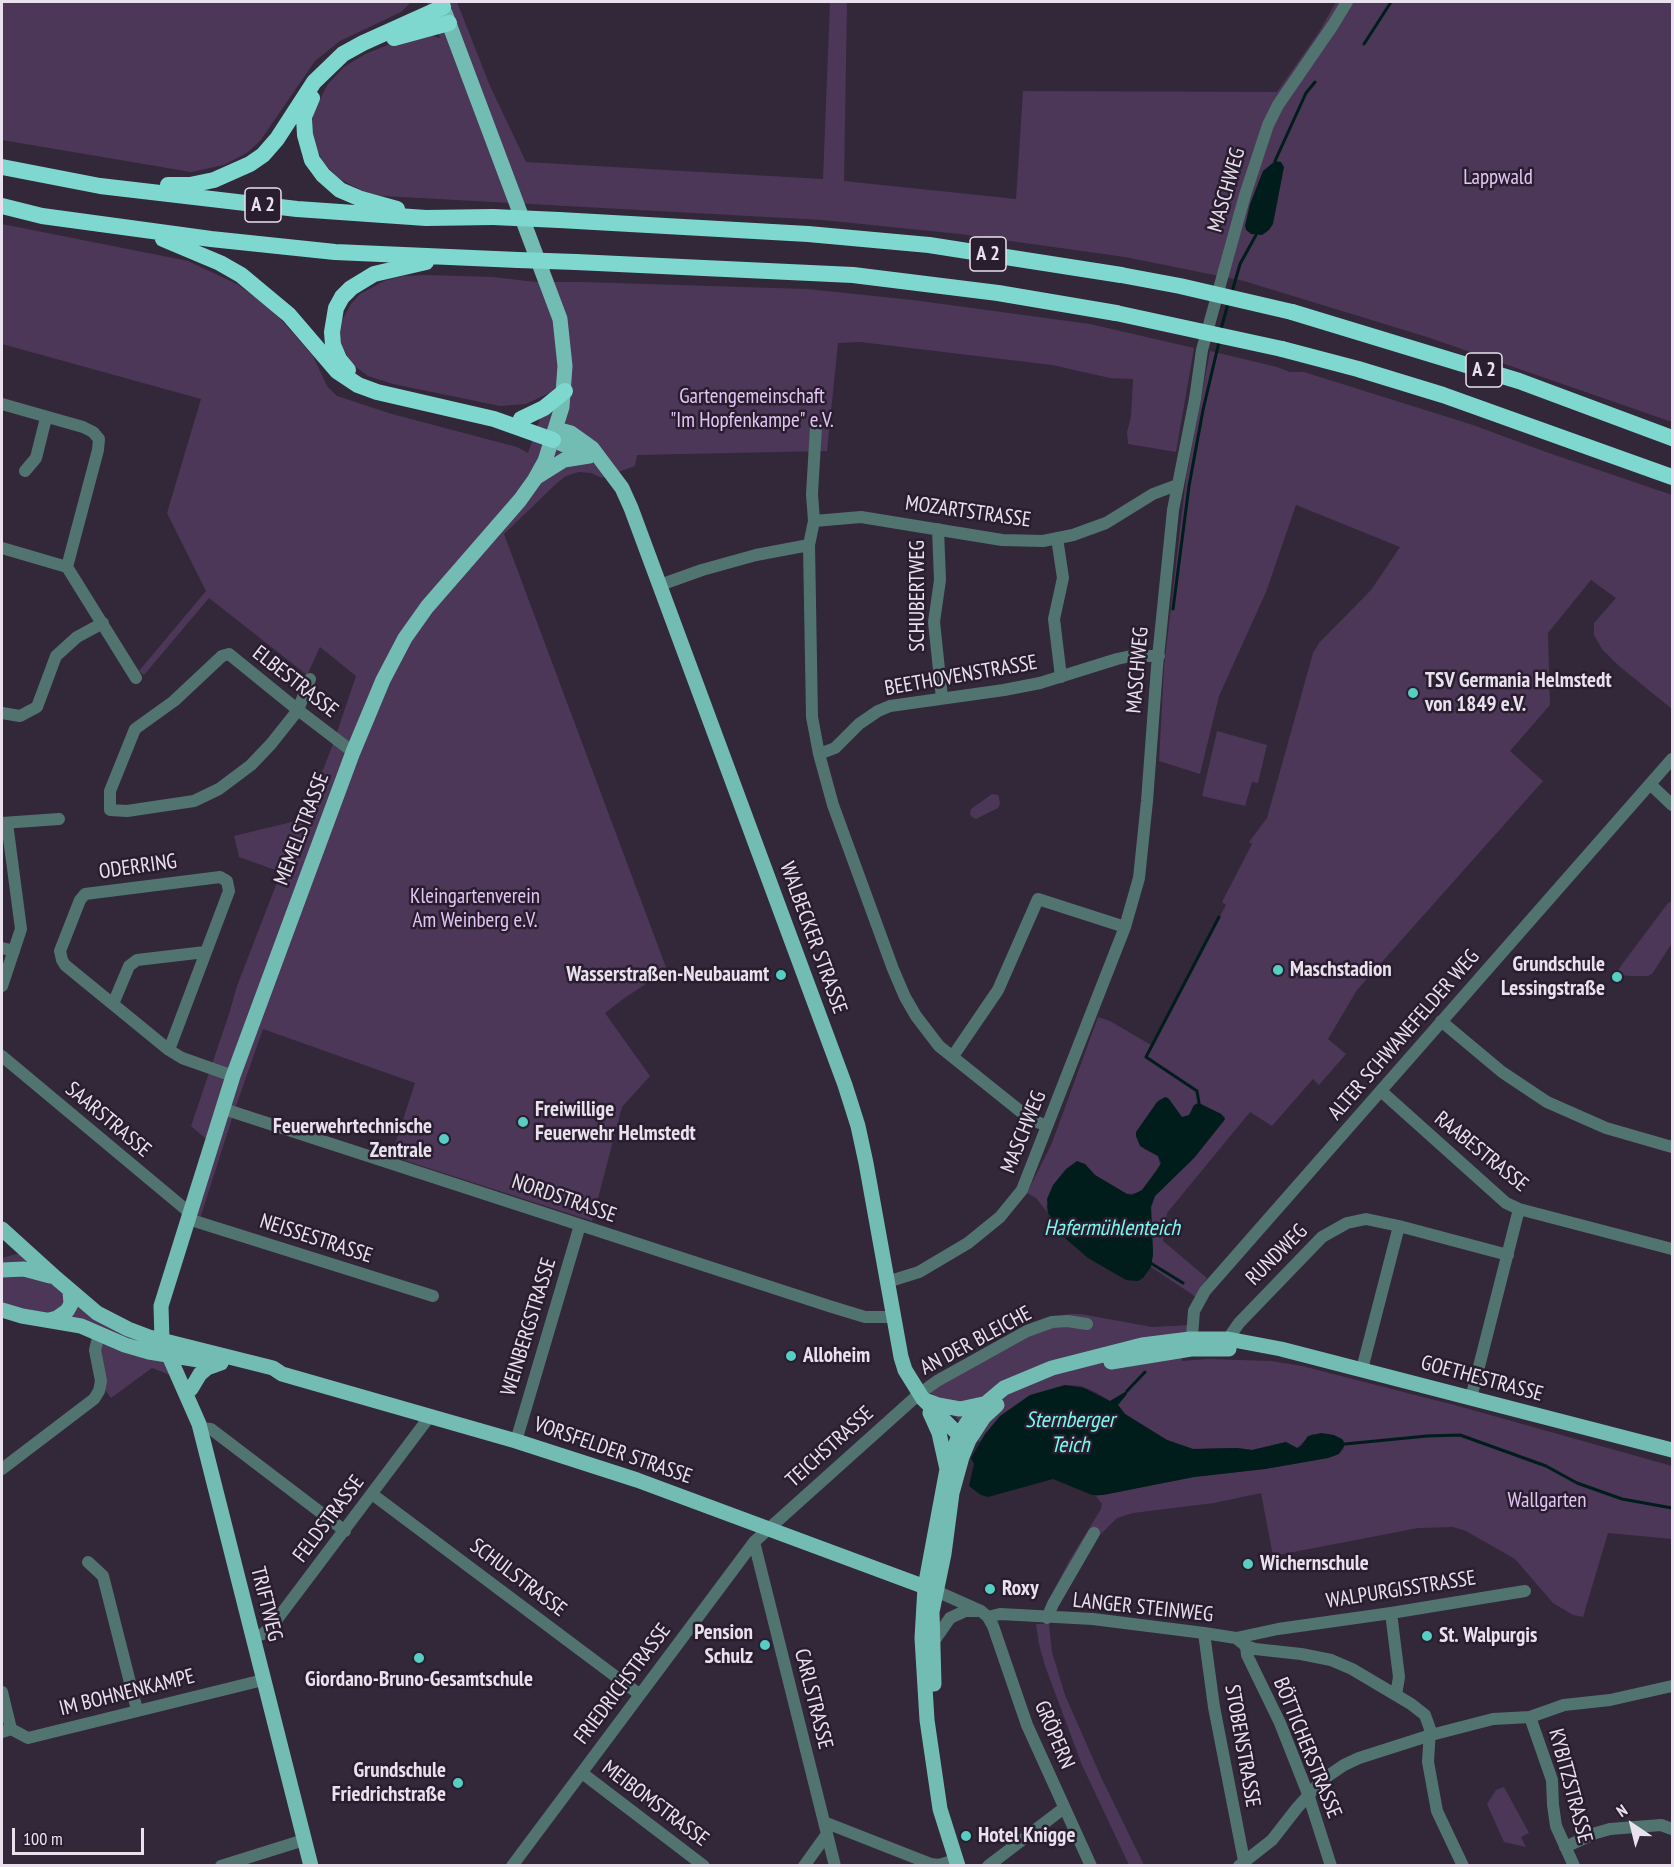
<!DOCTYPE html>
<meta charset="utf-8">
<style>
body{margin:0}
#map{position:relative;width:1674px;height:1867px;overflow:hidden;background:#33273a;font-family:"PT Sans Narrow",sans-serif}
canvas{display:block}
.frame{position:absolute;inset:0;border:3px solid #e9e2ee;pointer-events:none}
.north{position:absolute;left:1602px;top:1795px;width:60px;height:60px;-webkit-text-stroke:4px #291d2f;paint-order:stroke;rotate:325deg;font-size:16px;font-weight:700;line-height:24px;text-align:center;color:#e9e2ee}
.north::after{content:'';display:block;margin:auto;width:21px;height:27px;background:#e9e2ee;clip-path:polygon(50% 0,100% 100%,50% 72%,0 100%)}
.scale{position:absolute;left:12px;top:1828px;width:132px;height:27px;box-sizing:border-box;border:3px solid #e9e2ee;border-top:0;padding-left:8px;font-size:18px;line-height:21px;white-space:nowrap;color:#e9e2ee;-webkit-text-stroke:4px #291d2f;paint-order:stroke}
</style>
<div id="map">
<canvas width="1674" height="1867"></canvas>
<div class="frame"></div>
<div class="north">N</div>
<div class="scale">100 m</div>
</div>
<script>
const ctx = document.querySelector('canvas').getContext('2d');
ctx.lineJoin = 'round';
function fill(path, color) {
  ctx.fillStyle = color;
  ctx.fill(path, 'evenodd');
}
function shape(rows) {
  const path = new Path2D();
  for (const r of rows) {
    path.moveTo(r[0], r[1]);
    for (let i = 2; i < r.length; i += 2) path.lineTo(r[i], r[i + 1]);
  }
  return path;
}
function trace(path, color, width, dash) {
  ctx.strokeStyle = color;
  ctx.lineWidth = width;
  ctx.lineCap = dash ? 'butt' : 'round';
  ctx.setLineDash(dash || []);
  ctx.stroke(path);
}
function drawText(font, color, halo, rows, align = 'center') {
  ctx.font = font + ' "PT Sans Narrow",sans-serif';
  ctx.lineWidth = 5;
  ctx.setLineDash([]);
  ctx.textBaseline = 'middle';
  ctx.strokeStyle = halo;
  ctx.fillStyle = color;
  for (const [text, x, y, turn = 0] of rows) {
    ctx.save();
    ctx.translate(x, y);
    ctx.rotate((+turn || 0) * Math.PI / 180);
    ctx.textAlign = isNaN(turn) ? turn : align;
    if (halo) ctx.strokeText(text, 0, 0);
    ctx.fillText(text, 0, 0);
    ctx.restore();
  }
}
const green = shape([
 [2,2,411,2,401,12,340,41,315,61,260,141,248,152,224,165,191,172,2,140],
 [427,2,457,2,490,86,526,162,823,179,830,2,847,2,844,181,1016,199,1023,91,1277,92,1319,32,1336,2,1672,2,1672,422,1427,337,1244,281,1125,257,960,234,822,220,383,196,366,193,338,178,324,163,317,150,313,135,313,112,328,84,344,67,365,54,388,45,429,35,440,38],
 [2,224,188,261,237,284,265,304,286,325,313,356,327,386,337,396,392,414,517,447,528,453,549,393,526,404,500,406,393,384,368,376,353,365,342,347,339,336,340,324,351,304,360,294,384,281,403,276,426,275,493,277,536,282,583,282,807,289,913,300,1090,324,1194,348,1176,452,1128,444,1127,432,1131,417,1133,379,1110,378,1052,365,860,342,838,343,827,451,637,455,635,466,602,478,591,473,579,472,566,476,558,482,504,534,667,970,623,999,605,1013,650,1076,622,1107,592,1221,391,1156,415,1083,263,1029,236,1106,197,1228,181,1214,206,1139,191,1126,229,1014,237,986,281,872,239,857,234,836,304,819,333,744,356,676,320,647,307,675,209,598,144,675,139,671,206,591,167,513,201,399,2,344],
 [1210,351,1277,367,1290,372,1304,372,1473,425,1546,452,1672,495,1672,709,1619,666,1602,649,1594,635,1594,623,1616,598,1591,580,1548,633,1550,705,1510,751,1543,781,1357,990,1328,1039,1346,1054,1319,1085,1313,1079,1272,1126,1250,1112,1167,1213,1163,1241,1207,1278,1196,1297,1151,1267,1153,1254,1151,1207,1155,1196,1191,1161,1224,1121,1225,1117,1221,1114,1197,1103,1189,1115,1185,1118,1180,1116,1168,1098,1167,1097,1159,1100,1136,1136,1144,1149,1158,1156,1160,1165,1142,1190,1137,1193,1127,1194,1095,1175,1085,1164,1046,1206,1048,1213,1036,1198,1027,1193,1052,1143,1098,1017,1110,1021,1151,1045,1226,905,1222,902,1252,844,1249,842,1267,818,1313,653,1319,643,1371,590,1400,547,1296,505,1266,592,1219,696,1200,774,1159,761,1164,667,1186,478],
 [1217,731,1267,745,1258,783,1252,782,1245,806,1202,796],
 [992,794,998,795,999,797,1000,804,998,808,976,819,972,817,970,814,971,809],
 [1672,901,1672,943,1652,974,1648,976,1631,976,1619,975,1617,972,1623,963,1668,903],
 [31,1250,99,1310,160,1336,170,1375,152,1368,111,1398,102,1386,95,1337,2,1315,2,1258],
 [1070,1314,1081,1314,1152,1327,1188,1325,1182,1361,1208,1359,1271,1361,1302,1366,1458,1406,1672,1466,1672,1539,1608,1533,1583,1617,1573,1615,1553,1603,1515,1559,1466,1531,1453,1527,1418,1528,1273,1556,1261,1493,1214,1503,1133,1513,1117,1518,1094,1541,1068,1583,1056,1612,1044,1609,1069,1561,1101,1509,1102,1504,1096,1496,1194,1477,1265,1469,1328,1458,1336,1455,1343,1450,1345,1444,1342,1439,1312,1434,1297,1448,1286,1442,1252,1450,1237,1448,1193,1449,1167,1440,1125,1414,1118,1405,1125,1392,1110,1401,1095,1392,1081,1386,1065,1385,985,1434,980,1442,923,1385,1047,1318],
 [1036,1624,1049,1624,1052,1652,1065,1695,1101,1777,1144,1865,1129,1865,1082,1765,1045,1666,1039,1644],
 [1504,1787,1529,1833,1521,1837,1526,1847,1504,1842,1487,1804,1496,1790]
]);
const water = shape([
 [1275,161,1281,162,1284,167,1273,224,1269,230,1262,235,1251,234,1246,230,1245,226,1250,204,1263,171],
 [1165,1097,1169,1099,1182,1117,1189,1115,1194,1105,1199,1103,1221,1114,1225,1119,1195,1157,1155,1196,1151,1207,1153,1254,1151,1267,1143,1278,1138,1281,1126,1280,1088,1258,1066,1239,1048,1213,1047,1199,1053,1185,1066,1169,1077,1161,1085,1164,1095,1175,1127,1194,1132,1195,1142,1190,1157,1170,1161,1163,1158,1156,1140,1146,1136,1136,1136,1132,1157,1102],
 [1065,1385,1084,1388,1110,1401,1127,1391,1127,1394,1118,1405,1125,1414,1167,1440,1193,1449,1237,1448,1252,1450,1286,1442,1297,1448,1301,1446,1308,1436,1321,1433,1334,1435,1342,1439,1345,1444,1339,1454,1328,1458,1265,1469,1194,1477,1103,1495,1092,1495,1053,1479,988,1497,981,1495,969,1486,974,1464,971,1458,985,1434,1000,1416,1030,1395]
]);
const stream = shape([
 [1364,44,1391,2],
 [1275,161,1306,93,1315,82],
 [1232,292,1240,264,1256,235],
 [1221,329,1228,304],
 [1173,609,1189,486,1203,410,1219,342],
 [1199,1103,1197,1091,1146,1057,1219,917],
 [1149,1262,1183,1283],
 [1127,1391,1145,1372],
 [1345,1444,1427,1436,1460,1435,1546,1466,1577,1483,1622,1499,1672,1508]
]);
const minor = shape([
 [2,404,83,427,93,432,99,439,98,450,67,567],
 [816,427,812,494,814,521,809,545,812,717,819,754,833,805,893,969,905,997,916,1016,939,1046,1030,1119,1047,1126],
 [25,471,36,458,46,418],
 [814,521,861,517,1002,540,1043,541,1073,535,1106,523,1153,494,1177,485],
 [938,529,940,580,934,622,942,698],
 [1057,538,1063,578,1054,619,1061,677],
 [2,548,67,567,136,678],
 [660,585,702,570,756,555,809,545],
 [310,679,298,710,271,744,251,765,219,789,194,801,127,811,110,810,110,791,135,729,174,701,222,656,229,654,298,710,353,752],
 [2,713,20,716,37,707,56,656,77,637,103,623],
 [819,754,835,748,859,724,878,711,890,706,1004,690,1040,683,1117,659,1131,656,1159,656],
 [1650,784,1672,805],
 [2,823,59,819],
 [2,948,14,951],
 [2,986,21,929,7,823],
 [113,1004,129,966,137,960,205,952],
 [1441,1021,1502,1072,1547,1102,1606,1128,1672,1147],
 [169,1050,65,965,62,960,60,951,80,900,85,894,220,877,227,881,229,891,169,1050,182,1058,233,1076],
 [2,1056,190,1213],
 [953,1056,998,990,1038,899,1125,927],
 [1381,1091,1506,1203,1519,1209,1672,1249],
 [224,1109,829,1306,865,1317,893,1317],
 [188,1219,433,1296],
 [1399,1226,1508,1255],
 [887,1282,919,1272,968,1243,1000,1217,1022,1190,1125,927,1139,878,1147,801,1157,667,1173,510,1195,399,1202,350,1245,195,1268,125,1278,105,1333,25,1347,2],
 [1228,1339,1239,1323,1322,1237,1347,1223,1366,1219,1399,1226,1362,1369],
 [1191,1348,1194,1311,1205,1291,1672,759],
 [1471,1398,1519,1209],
 [200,1428,211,1429,345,1531],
 [516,1441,580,1225],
 [2,1469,94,1399,99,1391,101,1381,95,1350,99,1334],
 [372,1494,639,1694],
 [754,1542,835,1866],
 [88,1562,103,1576,137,1710],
 [936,1591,981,1611,988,1617,993,1626,1027,1725,1091,1866],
 [1391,1613,1399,1677,1396,1695],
 [988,1617,1000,1614,1093,1619,1204,1633,1236,1638,1246,1646,1255,1649,1301,1654,1331,1660,1352,1669,1411,1704,1425,1715,1430,1729,1428,1762,1437,1811,1463,1866],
 [1047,1618,1053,1604,1094,1533],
 [1204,1633,1214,1707,1245,1866],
 [252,1637,263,1634,275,1622,430,1416],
 [1236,1638,1278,1629,1391,1613,1525,1591],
 [934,1641,950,1618,965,1611,980,1611],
 [1246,1646,1247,1655,1280,1723,1308,1794,1331,1866],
 [2,1692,11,1729],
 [1530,1717,1552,1780,1553,1805,1556,1826,1574,1866],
 [2,1732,11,1729,28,1738,263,1680],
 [582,1773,704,1866],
 [824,1822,931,1864,939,1865,955,1860],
 [1565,1847,1596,1833,1610,1829,1661,1825,1672,1829],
 [221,1866,304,1840],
 [512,1866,754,1542,919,1394,937,1381,1027,1331,1052,1322,1067,1321,1087,1324],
 [804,1866,827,1834],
 [988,1866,1064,1808],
 [1239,1866,1272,1840,1297,1808,1322,1780,1344,1765,1359,1758,1431,1735,1493,1719,1530,1717,1564,1705,1610,1700,1672,1686]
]);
const major = shape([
 [556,429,571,433,592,448,622,488,631,508,845,1085,858,1126,866,1163,901,1357,905,1370,923,1399,955,1431,969,1440],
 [553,440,588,455],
 [537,477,564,460,589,456],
 [2,1229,56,1278,97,1313,128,1329,149,1337,273,1368,282,1374,516,1441,637,1480,936,1591],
 [2,1270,24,1269,50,1276],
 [2,1310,22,1316,81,1326,125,1345,149,1352,217,1363],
 [49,1320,57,1318,67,1311,71,1304,70,1291],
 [1111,1362,1191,1349,1229,1349],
 [191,1389,200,1374,207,1368,221,1363],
 [925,1400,938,1405,960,1409,983,1404],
 [930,1413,939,1433,947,1469],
 [934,1684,932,1612,944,1554,952,1493,962,1457,969,1440,984,1417,997,1405],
 [311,1866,199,1424,162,1340,161,1306,233,1076,353,752,383,680,405,638,427,607,520,500,535,479,545,461,562,407,565,366,560,319,445,13],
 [958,1866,940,1809,927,1720,922,1638,925,1587,947,1469,959,1435,972,1415,1004,1388,1052,1368,1142,1345,1190,1339,1228,1339,1281,1349,1672,1450]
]);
const highway = shape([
 [394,38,449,23],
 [312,98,304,117,305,135,312,160,323,175,340,190,361,199,397,209],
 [2,167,100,186,297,209,426,218,493,217],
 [168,185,190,185,214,180,250,164,263,155,277,139,314,82,343,54,363,43,443,7],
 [2,206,42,216,211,239,335,252,518,260],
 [559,220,808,234,929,245,1121,275],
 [163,239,220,263,241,275,289,315,337,371,358,385,377,392,494,419,553,440],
 [576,262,853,275,998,293,1116,313],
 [1292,312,1519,381,1672,438],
 [1282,349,1358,369,1443,395,1672,477],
 [348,370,339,359,333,345,332,332,336,308,342,297,351,288,374,274,426,262],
 [521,419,544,408,565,391]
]);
const highwayBridge = shape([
 [493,217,559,220],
 [518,260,576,262],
 [1121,275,1180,286,1292,312],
 [1116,313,1282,349]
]);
const markers = [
 [1413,693,6,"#56cec3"],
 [1278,970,6,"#56cec3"],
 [781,975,6,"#56cec3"],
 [1617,977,6,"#56cec3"],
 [523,1122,6,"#56cec3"],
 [444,1139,6,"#56cec3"],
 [791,1356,6,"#56cec3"],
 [1248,1564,6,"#56cec3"],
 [990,1589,6,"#56cec3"],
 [1427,1636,6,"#56cec3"],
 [765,1645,6,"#56cec3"],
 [419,1658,6,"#56cec3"],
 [458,1783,6,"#56cec3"],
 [966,1836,6,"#56cec3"]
];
const shields = [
 [263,205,36],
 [988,254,36],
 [1484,370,36]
];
const shieldNames = [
 ["A 2",263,205],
 ["A 2",988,254],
 ["A 2",1484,370]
];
const parkNames = [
 ["Lappwald",1498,178],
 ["Gartengemeinschaft",752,397],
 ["\"Im Hopfenkampe\" e.V.",752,421],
 ["Kleingartenverein",475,897],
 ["Am Weinberg e.V.",475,921],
 ["Wallgarten",1547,1501]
];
const streetNames = [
 ["MASCHWEG",1227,190,-74],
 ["MOZARTSTRASSE",968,512,8],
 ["SCHUBERTWEG",918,596,-90],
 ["MASCHWEG",1138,670,-85],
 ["BEETHOVENSTRASSE",961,676,-10],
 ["ELBESTRASSE",295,682,38],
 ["MEMELSTRASSE",302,829,-69],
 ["ODERRING",138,867,-8],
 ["WALBECKER STRASSE",813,938,70],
 ["ALTER SCHWANEFELDER WEG",1404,1035,-49],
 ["SAARSTRASSE",108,1120,40],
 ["MASCHWEG",1024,1132,-68],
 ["RAABESTRASSE",1481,1152,39],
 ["NORDSTRASSE",564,1199,19],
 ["NEISSESTRASSE",316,1239,18],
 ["RUNDWEG",1277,1255,-45],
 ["WEINBERGSTRASSE",529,1327,-73],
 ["AN DER BLEICHE",976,1341,-28],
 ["GOETHESTRASSE",1482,1379,15],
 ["TEICHSTRASSE",830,1447,-42],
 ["VORSFELDER STRASSE",613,1451,19],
 ["FELDSTRASSE",329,1519,-53],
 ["SCHULSTRASSE",518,1578,37],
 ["WALPURGISSTRASSE",1401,1590,-9],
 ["TRIFTWEG",266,1604,76],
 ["LANGER STEINWEG",1143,1608,6],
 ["FRIEDRICHSTRASSE",623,1684,-53],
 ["IM BOHNENKAMPE",127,1693,-14],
 ["CARLSTRASSE",813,1699,76],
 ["GRÖPERN",1054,1735,67],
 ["STOBENSTRASSE",1242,1746,80],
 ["BÖTTICHERSTRASSE",1307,1748,68],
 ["KYBITZSTRASSE",1570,1786,75],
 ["MEIBOMSTRASSE",655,1804,37]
];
const poiNames = [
 ["TSV Germania Helmstedt",1425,681],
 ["von 1849 e.V.",1425,705],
 ["Grundschule",1605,965,"right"],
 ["Lessingstraße",1605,989,"right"],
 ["Maschstadion",1290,970],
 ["Wasserstraßen-Neubauamt",769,975,"right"],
 ["Freiwillige",535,1110],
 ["Feuerwehr Helmstedt",535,1134],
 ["Feuerwehrtechnische",432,1127,"right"],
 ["Zentrale",432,1151,"right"],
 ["Alloheim",803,1356],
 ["Wichernschule",1260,1564],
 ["Roxy",1002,1589],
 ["Pension",753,1633,"right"],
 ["Schulz",753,1657,"right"],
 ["St. Walpurgis",1439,1636],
 ["Giordano-Bruno-Gesamtschule",419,1680,"center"],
 ["Grundschule",446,1771,"right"],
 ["Friedrichstraße",446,1795,"right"],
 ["Hotel Knigge",978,1836]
];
const waterNames = [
 ["Hafermühlenteich",1112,1229],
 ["Sternberger",1070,1421],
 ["Teich",1070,1446]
];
fill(green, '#4c3758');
fill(water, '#011d1b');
trace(stream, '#011d1b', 3);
trace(minor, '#527470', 12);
trace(major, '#72bcb4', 15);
trace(highway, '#7ed8cf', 16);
trace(highwayBridge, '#7ed8cf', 16);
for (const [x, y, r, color] of markers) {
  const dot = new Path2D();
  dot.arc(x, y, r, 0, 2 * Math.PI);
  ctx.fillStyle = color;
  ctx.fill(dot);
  trace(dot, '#291d2f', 2);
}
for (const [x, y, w] of shields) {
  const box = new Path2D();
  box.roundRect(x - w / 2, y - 17, w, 34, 4.5);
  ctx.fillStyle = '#291d2f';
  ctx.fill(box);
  trace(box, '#e9e2ee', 1.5);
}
drawText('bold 20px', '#e9e2ee', null, shieldNames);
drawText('21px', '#e2c5f4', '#291d2f', parkNames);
drawText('21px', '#e9e2ee', '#291d2f', streetNames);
drawText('bold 21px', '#e9e2ee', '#291d2f', poiNames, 'left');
drawText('italic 22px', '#77fbee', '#291d2f', waterNames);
</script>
